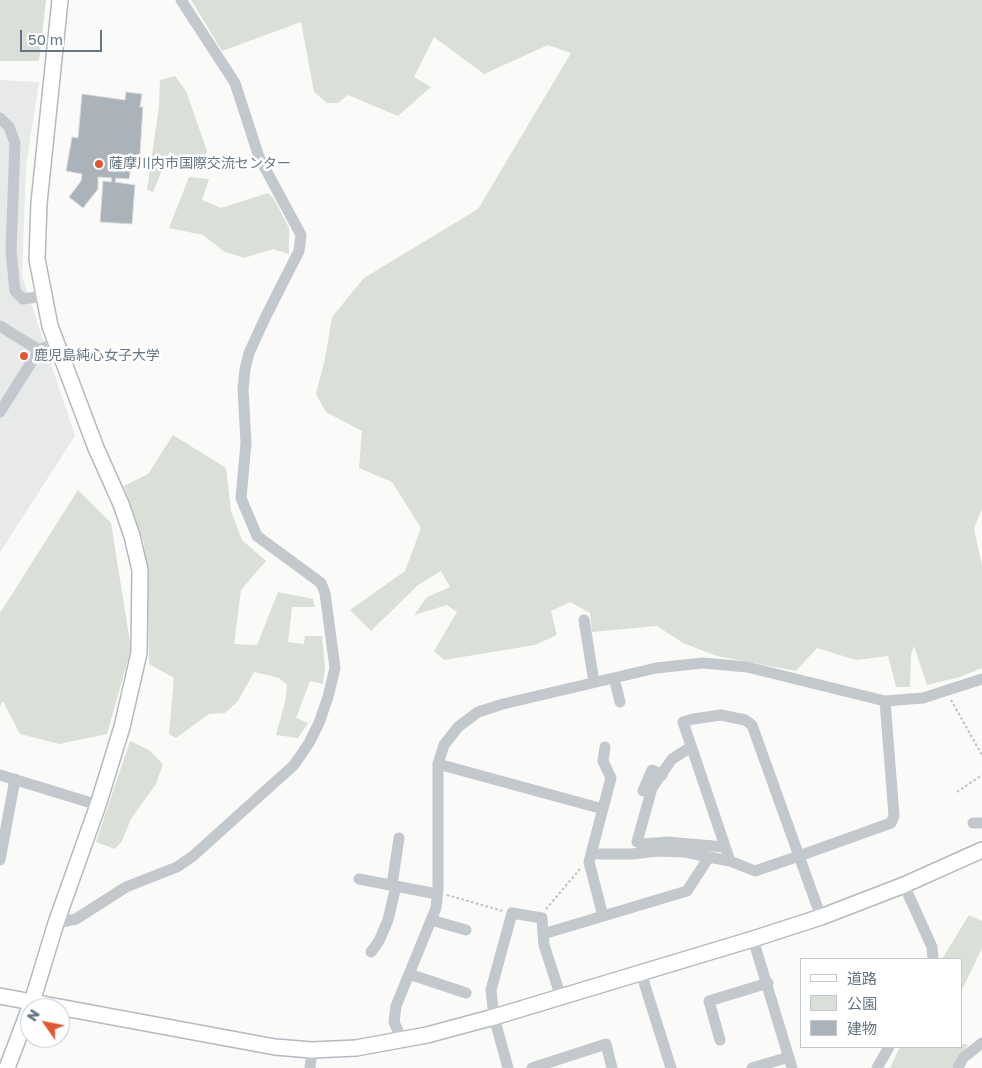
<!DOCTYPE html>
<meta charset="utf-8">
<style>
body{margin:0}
#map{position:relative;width:982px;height:1068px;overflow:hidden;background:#fafaf8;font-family:"Golos Text","Noto Sans JP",sans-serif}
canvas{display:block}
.legend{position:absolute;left:800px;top:958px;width:162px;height:90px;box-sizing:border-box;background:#fff;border:1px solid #c1c8cd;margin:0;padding:6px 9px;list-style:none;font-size:15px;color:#657683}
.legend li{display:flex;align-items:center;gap:10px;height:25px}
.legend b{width:25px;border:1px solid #c1c8cd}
.north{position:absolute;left:20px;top:998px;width:50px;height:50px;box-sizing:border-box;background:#fff;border:1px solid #c1c8cd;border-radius:50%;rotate:303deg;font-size:14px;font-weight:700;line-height:20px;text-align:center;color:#657683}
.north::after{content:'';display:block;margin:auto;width:18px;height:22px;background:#e4572e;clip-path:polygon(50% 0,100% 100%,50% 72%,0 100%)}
.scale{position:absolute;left:20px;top:30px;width:82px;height:22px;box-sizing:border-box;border:2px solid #657683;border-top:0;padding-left:6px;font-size:15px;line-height:18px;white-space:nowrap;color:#657683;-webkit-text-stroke:4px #fff;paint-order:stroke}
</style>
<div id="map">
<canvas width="982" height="1068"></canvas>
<ul class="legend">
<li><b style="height:6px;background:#fff"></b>道路</li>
<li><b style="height:14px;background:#dadfd7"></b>公園</li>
<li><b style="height:14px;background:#aab3b9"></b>建物</li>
</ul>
<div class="north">N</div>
<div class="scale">50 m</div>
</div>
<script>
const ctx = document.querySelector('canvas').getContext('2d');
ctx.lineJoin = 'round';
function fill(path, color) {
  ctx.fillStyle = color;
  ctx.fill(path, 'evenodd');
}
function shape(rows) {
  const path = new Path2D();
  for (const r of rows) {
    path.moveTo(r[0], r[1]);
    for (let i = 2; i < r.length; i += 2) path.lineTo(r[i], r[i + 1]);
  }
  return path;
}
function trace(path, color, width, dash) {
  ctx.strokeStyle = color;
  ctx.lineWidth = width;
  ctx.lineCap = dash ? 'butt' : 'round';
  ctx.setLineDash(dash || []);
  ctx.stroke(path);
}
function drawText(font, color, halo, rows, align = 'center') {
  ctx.font = font + ' "Golos Text","Noto Sans JP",sans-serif';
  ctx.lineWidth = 5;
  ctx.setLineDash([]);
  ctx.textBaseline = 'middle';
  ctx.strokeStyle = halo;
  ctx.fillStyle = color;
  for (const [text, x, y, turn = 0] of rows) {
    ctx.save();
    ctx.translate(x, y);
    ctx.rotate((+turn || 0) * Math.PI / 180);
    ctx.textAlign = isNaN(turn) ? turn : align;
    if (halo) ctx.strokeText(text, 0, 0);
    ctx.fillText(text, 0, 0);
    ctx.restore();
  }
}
const built = shape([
 [0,80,39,82,26,166,22,276,75,436,0,552]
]);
const green = shape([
 [0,0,46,0,39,61,0,61],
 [191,0,982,0,982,509,974,528,982,566,982,668,960,677,927,685,914,646,911,655,910,687,896,687,888,656,856,660,817,648,796,671,717,656,683,643,657,626,592,632,590,613,570,602,551,611,557,635,535,645,444,660,434,651,457,612,447,605,414,615,427,597,450,587,441,571,418,585,371,631,350,610,405,571,421,528,392,482,359,468,362,431,326,412,316,394,325,359,332,317,364,278,478,209,571,53,548,45,484,74,434,37,414,77,431,87,398,116,348,95,338,103,327,103,314,92,301,22,222,51],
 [175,76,186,91,207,151,200,165,184,170,170,151,153,192,147,190,159,106,160,80],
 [189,177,209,179,202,200,221,208,268,193,274,199,289,228,289,254,273,249,244,258,225,252,203,235,169,228],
 [173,435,226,468,231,511,242,540,266,561,241,590,234,644,257,645,278,592,313,599,315,607,292,607,288,642,304,644,305,636,322,636,325,667,323,684,310,681,296,718,308,723,298,738,276,735,285,702,287,685,279,678,254,672,238,701,225,713,209,714,176,738,169,734,174,678,149,664,148,604,144,544,124,486,148,474],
 [78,490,111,523,131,649,107,734,59,744,20,734,3,701,0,706,0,613],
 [130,741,149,750,163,764,156,784,131,819,122,841,115,849,96,842],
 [969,915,982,921,982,948,961,992,961,959,942,959],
 [961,1044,968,1045,952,1068,890,1068,900,1047,961,1047]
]);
const building = shape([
 [126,92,142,94,140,107,143,107,140,154,133,156,129,179,116,178,115,182,135,185,132,224,100,222,103,181,111,182,112,178,98,177,98,189,83,208,69,197,81,181,82,174,66,171,72,137,78,138,82,94,125,100,126,92]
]);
const path = shape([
 [951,700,982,755],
 [957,792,982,775],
 [447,895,503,911],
 [546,909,580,869]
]);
const street = shape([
 [0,118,9,127,15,143,11,251,15,291,23,299,44,296],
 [0,326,39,350,56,342],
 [0,412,39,350],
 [584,620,594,682],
 [614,678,620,702],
 [691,747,672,759,652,788,637,842,643,844,667,842,725,847],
 [438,764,603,809],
 [0,775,98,805],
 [643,791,652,770,662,775],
 [973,823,982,823],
 [591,854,611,778,603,761,605,747],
 [0,860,15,779],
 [359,879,437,894],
 [392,885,399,838],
 [904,885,932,947,933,959],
 [603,916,589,862,591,854,632,854,658,851,685,852,709,857],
 [821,917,799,856,752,725,745,720,721,715,693,719,683,722,730,861,755,871,799,856,891,823,894,816,885,701],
 [431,920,466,930],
 [56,923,76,919,126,887,177,867,193,856,294,765,309,743,319,723,328,697,335,668,325,593,321,583,257,536,241,498,246,443,243,389,245,369,249,353,266,316,299,251,301,235,259,157,235,83,181,0],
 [753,939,792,1068],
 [371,952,379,941,388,920,396,886],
 [641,973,671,1068],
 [409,974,466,993],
 [561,997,544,945,543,934,687,891,709,857,730,861],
 [402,1040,394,1022,396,1006,436,908,438,888,438,764,444,745,458,727,478,712,503,704,656,668,703,663,747,667,885,701,923,698,982,679],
 [720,1040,709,1001,768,983],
 [310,1068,312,1050],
 [508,1068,494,1017,491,990,512,913,542,918,543,934],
 [532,1068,606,1044,612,1068],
 [752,1068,789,1057],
 [877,1068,889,1047],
 [958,1068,963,1058,982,1043]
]);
const secondary = shape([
 [0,996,275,1047,312,1050,356,1048,427,1035,494,1017,753,939,821,917,904,885,982,850],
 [7,1068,32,1002,56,923,98,805,122,727,139,653,140,570,132,536,121,504,96,448,50,326,37,259,39,203,60,0]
]);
const markers = [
 [99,164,5,"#e4572e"],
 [24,356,5,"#e4572e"]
];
const poiNames = [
 ["薩摩川内市国際交流センター",109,164],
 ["鹿児島純心女子大学",34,356]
];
fill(built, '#e8e9e9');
fill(green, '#dadfd7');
fill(building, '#aab3b9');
trace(building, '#dcdcda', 1);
trace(secondary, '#b3babf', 18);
trace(path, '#bbbfc2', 2, [2.5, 2.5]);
trace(street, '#c3c8cc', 11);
trace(secondary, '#fff', 15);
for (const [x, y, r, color] of markers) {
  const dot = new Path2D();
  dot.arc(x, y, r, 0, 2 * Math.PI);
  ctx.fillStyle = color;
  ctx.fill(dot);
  trace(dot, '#fff', 2);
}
drawText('14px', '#657683', '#fff', poiNames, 'left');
</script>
